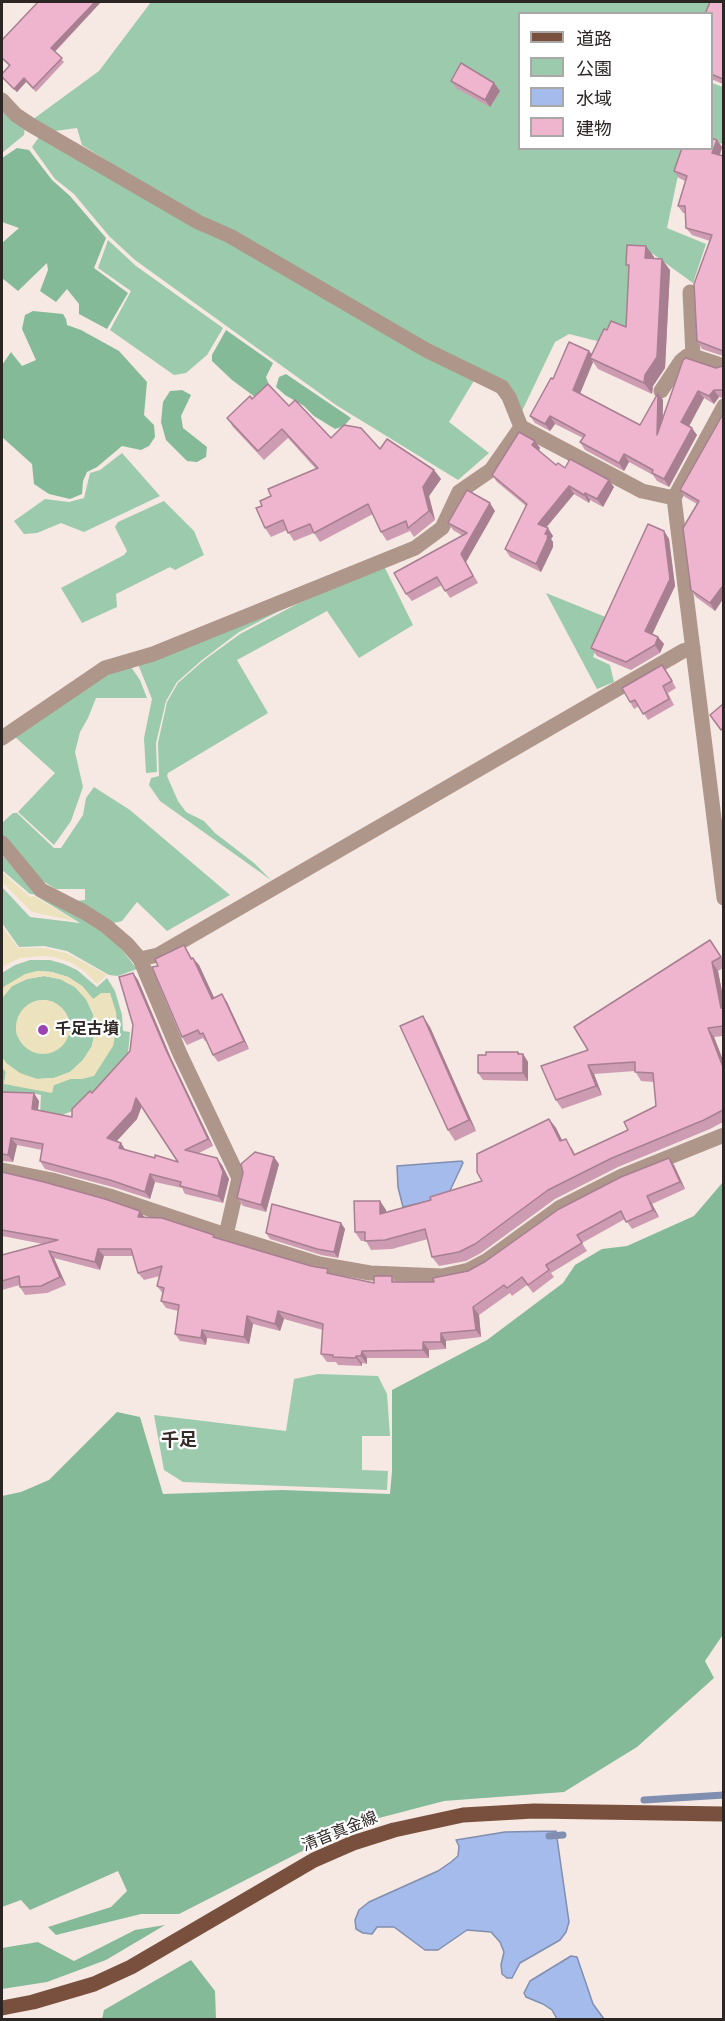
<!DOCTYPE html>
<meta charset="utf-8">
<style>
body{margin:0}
#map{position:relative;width:725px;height:2021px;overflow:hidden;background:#f6e8e3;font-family:"Varela Round","Noto Sans JP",sans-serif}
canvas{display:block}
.frame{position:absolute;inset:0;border:3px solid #2b2624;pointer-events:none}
.legend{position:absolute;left:518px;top:12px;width:195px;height:138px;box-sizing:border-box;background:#fff;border:2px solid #aaa8a7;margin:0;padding:8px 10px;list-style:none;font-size:18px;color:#2b2624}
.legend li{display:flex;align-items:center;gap:12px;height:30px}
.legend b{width:30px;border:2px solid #aaa8a7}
</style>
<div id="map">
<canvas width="725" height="2021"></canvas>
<div class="frame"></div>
<ul class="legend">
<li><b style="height:8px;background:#79503d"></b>道路</li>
<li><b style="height:16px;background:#9ccaac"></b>公園</li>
<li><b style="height:16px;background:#a4bbeb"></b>水域</li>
<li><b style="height:16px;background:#efb5cf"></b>建物</li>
</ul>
</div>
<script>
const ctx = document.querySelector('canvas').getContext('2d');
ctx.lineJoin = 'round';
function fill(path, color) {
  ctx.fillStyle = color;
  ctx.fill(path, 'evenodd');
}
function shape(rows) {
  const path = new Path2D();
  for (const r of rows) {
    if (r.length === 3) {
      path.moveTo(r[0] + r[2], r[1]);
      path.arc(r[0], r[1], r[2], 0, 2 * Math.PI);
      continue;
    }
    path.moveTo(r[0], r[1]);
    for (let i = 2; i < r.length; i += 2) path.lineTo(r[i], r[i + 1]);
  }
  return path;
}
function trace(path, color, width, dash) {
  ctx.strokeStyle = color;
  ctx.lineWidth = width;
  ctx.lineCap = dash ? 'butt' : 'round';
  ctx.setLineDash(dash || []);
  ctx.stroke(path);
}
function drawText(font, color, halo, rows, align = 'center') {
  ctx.font = font + ' "Varela Round","Noto Sans JP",sans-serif';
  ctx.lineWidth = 4.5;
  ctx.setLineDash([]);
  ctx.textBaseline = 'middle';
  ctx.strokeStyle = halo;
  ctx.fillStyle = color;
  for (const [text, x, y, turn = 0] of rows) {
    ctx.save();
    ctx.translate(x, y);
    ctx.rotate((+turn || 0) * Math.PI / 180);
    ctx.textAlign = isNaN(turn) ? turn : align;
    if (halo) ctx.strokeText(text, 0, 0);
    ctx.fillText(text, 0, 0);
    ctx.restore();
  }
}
const green = shape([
 [151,2,716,2,708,13,520,14,520,148,688,149,677,180,667,228,706,244,693,283,653,254,631,249,629,333,605,343,569,334,555,342,522,411,430,345,193,215,82,145,77,128,55,131,32,120,99,71],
 [712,83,723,87,723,144,712,141],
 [2,107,25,127,24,135,2,153],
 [39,137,228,240,475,379,449,422,489,453,458,480,336,405,135,260,109,236,74,194,55,179,32,147],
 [108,240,136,266,223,328,207,355,186,373,174,375,110,330,131,291,98,268],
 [122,453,160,496,84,532,61,523,37,533,24,534,14,521,45,499,69,502,84,498,90,473,100,470],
 [164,501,194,531,204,555,175,570,170,567,116,594,117,607,82,623,61,588,124,555,127,551,115,527,118,522],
 [384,566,413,625,359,658,327,611,237,660,268,713,168,773,167,776,178,801,186,812,204,821,215,833,254,863,271,880,160,801,149,785,151,778,159,776,158,743,167,702,178,683,203,661,240,634,297,604],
 [546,593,608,618,593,657,610,665,614,682,597,689],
 [283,609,239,632,202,660,177,682,166,701,156,743,157,772,146,773,144,738,152,699,138,664],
 [129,664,140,680,147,698,96,698,88,718,80,732,75,752,83,787,71,821,54,845,18,812,55,773,14,736,88,682],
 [94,787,130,810,230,895,167,931,137,902,122,921,114,923,76,901,85,900,85,889,56,889,41,880,2,836,2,823,13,813,17,813,54,848,61,848,83,815,86,798],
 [2,855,22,878,100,929,119,946,137,969,118,976,109,975,67,951,44,946,19,947,2,923,2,887,30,917,80,923,33,894,30,894,2,870],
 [30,960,50,960,64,964,77,970,97,987,107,978,115,991,122,1015,123,1031,130,1032,127,1064,87,1102,70,1112,59,1116,40,1114,41,1095,27,1092,16,1094,2,1093,2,1067,6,1072,4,1084,54,1085,70,1079,82,1079,113,1046,93,999,82,986,68,977,52,972,37,971,5,986,2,989,2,973,15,965],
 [44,976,60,979,75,987,86,999,93,1014,95,1030,92,1046,83,1060,70,1072,54,1078,37,1079,20,1074,6,1063,2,1057,2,998,12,986,27,979],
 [45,1000,54,1002,17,1036,16,1028,21,1012,35,1001],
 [318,1374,378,1376,387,1394,390,1436,362,1436,362,1470,388,1471,387,1490,183,1482,164,1470,154,1415,286,1431,294,1379]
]);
const forest = shape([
 [17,148,29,150,52,180,70,196,106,238,94,268,128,293,107,329,79,314,79,304,67,289,56,302,40,291,48,270,47,263,18,291,2,278,2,243,19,228,2,222,2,158],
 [33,311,63,314,66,319,67,325,81,330,119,351,147,382,144,415,154,425,155,437,149,446,141,450,122,446,97,467,87,472,83,481,82,494,70,499,49,494,34,484,32,464,2,437,2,365,11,352,22,366,36,360,22,329,25,315],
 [226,330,273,363,266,377,269,385,255,397,232,380,212,361,212,355],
 [286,374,351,418,344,426,335,429,314,416,304,406,285,395,276,387,279,377],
 [182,390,191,395,181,416,183,428,207,447,206,457,197,462,187,461,166,440,161,422,163,402,170,391],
 [723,1182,724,1633,705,1661,714,1678,637,1747,564,1792,444,1801,379,1818,320,1842,179,1914,141,1914,56,1935,48,1927,111,1907,127,1891,118,1871,30,1910,21,1900,2,1907,2,1496,21,1492,49,1480,117,1412,140,1417,163,1494,282,1490,390,1494,392,1471,392,1390,487,1340,563,1283,575,1265,602,1249,627,1246,694,1216],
 [165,1925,106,1960,47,1982,2,1989,2,1948,38,1942,74,1961,135,1930],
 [191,1960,215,1991,216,2019,102,2019,104,2010]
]);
const sand = shape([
 [2,872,30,897,34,896,75,921,32,912,2,882],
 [2,926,18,948,44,948,66,953,107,975,97,984,83,970,70,962,54,957,42,956,20,958,2,967],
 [37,971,52,972,68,977,82,986,93,999,101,993,110,993,116,1012,117,1025,113,1046,94,1076,82,1079,70,1079,54,1085,52,1093,4,1084,6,1072,2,1067,2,1057,6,1063,20,1073,37,1079,54,1078,70,1072,83,1060,92,1046,95,1030,93,1014,86,999,75,987,60,979,44,976,27,979,12,986,2,998,2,989,5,986,25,974],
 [43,1027,27]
]);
const water = shape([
 [462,1161,463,1163,447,1197,403,1207,398,1187,397,1166,462,1161],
 [556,1831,569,1922,566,1932,560,1940,520,1963,512,1978,507,1978,502,1974,501,1965,504,1952,500,1942,491,1932,467,1930,438,1950,425,1950,394,1927,377,1927,372,1934,363,1933,356,1929,355,1920,359,1910,369,1902,438,1871,451,1862,458,1856,459,1846,456,1840,505,1832,556,1831],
 [571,1956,577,1957,593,2004,604,2019,557,2019,552,2010,543,2004,526,1997,524,1993,530,1981,571,1956]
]);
const stream = shape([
 [644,1800,724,1795],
 [549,1836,563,1835]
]);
const minor = shape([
 [2,100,16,115,31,125,198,222,230,236,426,350,502,387,509,397,521,427,642,491,674,498,724,406],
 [690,292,693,356,724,366],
 [661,391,681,361,687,356,693,356],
 [674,498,724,898],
 [2,738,105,668,153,654,415,548,442,528,459,492,491,470,521,427],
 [2,843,41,890,84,912,106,926,127,944,140,959,180,1054,239,1178,226,1235],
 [140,959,158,955,683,651,693,648],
 [2,1170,52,1180,113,1197,226,1235,319,1264,370,1273,442,1276,469,1270,486,1261,559,1208,622,1176,724,1135]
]);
const major = shape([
 [2,2008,33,2002,94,1984,131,1967,314,1860,353,1843,394,1830,463,1815,534,1811,724,1814]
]);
const wall = shape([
 [38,2,101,2,55,52,64,62,36,92,26,82,17,92,2,77,2,74,9,66,2,59,2,40],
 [723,2,723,84,711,79,711,14],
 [451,81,494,83,500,91,490,107,456,88],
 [717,140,722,147,720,155,723,156,723,356,702,349,697,341,710,241,692,235,686,228,685,213,683,213,678,206,685,181,679,178,674,171],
 [646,246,654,257,653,258,670,270,665,368,653,386,652,394,598,369,593,362,580,394,640,425,658,393,663,400,663,419,716,368,723,366,723,398,719,397,714,404,704,398,689,426,697,435,669,487,657,481,653,475,629,462,624,471,585,450,580,442,583,438,555,424,550,431,535,423,530,416,553,379,589,351,592,354,607,330,626,327,629,269,626,265],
 [252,399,289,406,331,438,380,449,434,470,441,479,429,496,435,520,414,537,410,531,387,541,381,532,373,514,320,542,314,533,294,541,287,530,271,537,265,528,262,506,271,496,316,469,288,438,264,460,233,427,227,418],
 [723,414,723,599,715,611,696,597,691,590,697,504,685,497,680,490],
 [535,441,540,448,539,451,556,465,614,487,603,507,590,500,589,503,574,494,546,528,553,536,551,539,553,542,553,547,541,572,510,557,505,549,526,506,497,482,492,475],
 [495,511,466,562,478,583,450,598,442,585,412,601,406,594,463,536,453,530,448,523],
 [664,531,669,539,675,586,652,634,658,637,664,644,660,653,631,670,597,656,591,648],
 [667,672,676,688,668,693,674,705,648,720,639,706,634,709,630,702],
 [710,940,723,960,723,968,718,971,723,997,723,1036,714,1037,723,1060,723,1122,710,1129,618,1167,555,1199,481,1253,466,1261,439,1266,432,1257,428,1239,392,1249,371,1250,366,1241,361,1241,355,1232,380,1201,386,1210,386,1213,431,1200,482,1181,549,1119,556,1128,562,1141,572,1148,575,1154,628,1130,656,1106,654,1082,641,1081,635,1071,594,1074,602,1095,562,1109,556,1100,588,1050],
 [184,945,192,958,199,965,214,998,227,1002,249,1049,218,1062,213,1055,207,1041,205,1041,203,1038,187,1045,182,1037,158,966],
 [133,973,138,980,171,1058,213,1146,199,1153,222,1165,229,1179,223,1203,185,1194,182,1188,155,1182,150,1199,116,1188,45,1169,40,1161,42,1150,17,1145,13,1162,2,1161,2,1092,39,1101,38,1110,72,1117,92,1093,130,1051,133,1025],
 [142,1106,178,1162,155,1158,125,1150,121,1143,116,1142,137,1119],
 [430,1027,476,1131,455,1141,448,1130],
 [518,1052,520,1054,523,1054,528,1062,528,1081,483,1080,478,1073,486,1055],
 [279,1164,266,1212,243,1206,237,1198],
 [674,1165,685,1189,652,1204,659,1217,632,1229,625,1219,582,1243,587,1251,551,1273,554,1277,533,1293,527,1285,512,1296,510,1293,479,1315,481,1337,446,1341,446,1349,429,1350,429,1358,367,1358,367,1364,362,1363,362,1366,338,1365,336,1362,327,1362,321,1354,323,1330,284,1319,280,1331,253,1324,249,1344,207,1338,206,1345,180,1341,175,1334,178,1311,166,1308,161,1301,163,1294,157,1286,160,1276,144,1280,138,1273,134,1256,104,1256,100,1270,54,1258,66,1285,47,1293,25,1295,20,1287,20,1285,2,1290,2,1255,43,1244,2,1236,2,1172,140,1211,144,1217,215,1238,332,1274,374,1283,392,1276,396,1282,434,1282,468,1271],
 [341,1223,345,1229,338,1258,321,1255,270,1239,266,1233]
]);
const shadedWall = shape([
 [95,2,101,2,54,52,51,48],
 [24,78,26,82,17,92,14,89],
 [494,83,500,91,490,107,485,100],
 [717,140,722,147,718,161,712,153],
 [646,246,654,257,653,269,645,258],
 [662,259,670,270,665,368,653,386,652,394,644,383],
 [589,351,595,358,590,358,593,362,578,398,573,390],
 [714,390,719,397,714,404,709,396],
 [698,391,704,398,687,430,681,422],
 [658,393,663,400,662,443,657,435],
 [550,416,555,424,550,431,545,424],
 [692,428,697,435,669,487,664,479],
 [535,441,540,448,537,453,532,445],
 [624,454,629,462,624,471,619,463],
 [434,470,441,479,429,496,435,520,429,511,423,487],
 [609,480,614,487,603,507,597,499],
 [569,486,574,494,543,531,538,524],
 [585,493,590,500,589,503,584,495],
 [490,503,495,511,466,562,478,583,461,554],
 [548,528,553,536,551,539,553,542,553,547,541,572,536,564,545,534],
 [664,531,669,539,675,586,650,639,645,631],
 [722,587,723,589,723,599,715,611,710,603],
 [658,637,664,644,660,653,655,645],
 [193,958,199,965,218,1006,212,999],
 [712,962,718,971,723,997,723,1011,721,1008],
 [133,973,138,980,171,1058,213,1146,208,1139,166,1050],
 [222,994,227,1002,249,1049,244,1041],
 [423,1016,430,1027,476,1131,469,1120],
 [708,1028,714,1037,723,1060,723,1067],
 [518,1052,523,1058,523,1054,528,1062,528,1081,523,1073],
 [588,1065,594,1074,602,1095,596,1086],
 [34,1093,39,1101,37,1116,32,1109],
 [136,1098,142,1105,137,1119,112,1146,107,1138],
 [549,1119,556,1128,567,1150,560,1141],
 [11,1138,17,1145,13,1162,8,1155],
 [121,1143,126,1151,119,1148],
 [274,1157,279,1164,266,1212,261,1205],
 [217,1158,222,1165,229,1179,223,1203,218,1196],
 [669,1158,674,1165,685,1189,680,1182],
 [150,1174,155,1182,150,1199,145,1192],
 [647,1196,652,1204,659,1217,653,1210],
 [380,1201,386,1210,387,1223,380,1214],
 [140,1211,145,1218,138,1217],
 [341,1223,345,1229,338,1258,334,1252],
 [98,1249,104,1256,100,1270,95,1262],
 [49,1251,54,1258,66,1285,60,1277],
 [473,1307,479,1315,481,1337,476,1330],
 [278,1311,284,1319,280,1331,275,1324],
 [247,1316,253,1324,249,1344,244,1337],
 [202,1330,207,1338,206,1345,201,1338],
 [441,1333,446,1341,446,1349,441,1342],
 [423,1342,429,1350,429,1358,423,1350],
 [362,1351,367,1358,367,1364,361,1356],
 [356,1356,362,1363,362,1366,356,1358]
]);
const building = shape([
 [38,2,95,2,51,48,62,58,33,88,24,78,14,89,2,77,2,74,10,65,2,58,2,40,38,2],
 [710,2,723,2,723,79,711,74,711,14,705,14,710,2],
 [461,63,494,83,485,100,451,81,461,63],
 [711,138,717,140,712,153,723,156,723,351,697,341,694,284,712,235,686,228,685,206,678,206,687,176,674,171,682,148,711,148,711,138],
 [627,245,646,246,645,258,662,259,657,357,645,375,644,383,590,358,604,329,607,330,611,321,626,327,629,265,626,265,627,245],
 [569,342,589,351,573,390,640,425,658,393,657,435,683,360,686,358,716,368,723,366,723,390,714,390,709,396,698,391,681,422,692,428,664,479,652,473,653,470,624,454,619,463,580,442,585,435,550,416,545,424,530,416,551,378,553,379,569,342],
 [268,384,289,406,295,400,331,438,344,425,361,428,380,449,387,439,434,470,423,487,429,511,408,528,406,521,381,532,368,504,314,533,310,524,288,533,283,520,265,528,256,508,262,506,260,501,271,496,268,489,318,468,282,429,258,451,227,418,250,396,252,399,268,384],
 [723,414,723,588,722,587,710,603,691,590,683,528,699,501,680,490,723,414],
 [519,432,535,441,532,445,556,465,558,463,565,468,570,459,609,480,597,499,585,493,584,495,569,486,538,524,548,528,545,534,548,535,547,540,536,564,505,549,527,504,492,475,519,432],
 [467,490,490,503,461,554,473,576,445,591,437,577,406,594,394,573,467,533,448,523,467,490],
 [648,524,664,531,670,579,645,631,658,637,655,645,626,662,591,648,648,524],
 [662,665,672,681,663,686,669,699,643,714,635,700,630,702,622,688,662,665],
 [723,704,723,728,721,730,710,715,723,704],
 [710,940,721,957,712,962,721,1008,723,1008,723,1026,708,1028,723,1067,723,1110,704,1120,612,1158,548,1190,475,1244,459,1252,432,1257,425,1229,385,1240,365,1241,365,1232,355,1232,354,1201,380,1201,380,1214,431,1200,430,1197,482,1181,477,1172,477,1154,549,1119,560,1141,566,1139,574,1155,628,1130,624,1122,656,1106,653,1073,635,1072,635,1062,588,1065,596,1086,556,1100,541,1066,588,1050,574,1027,710,940],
 [184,945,191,959,193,958,212,999,222,994,244,1041,213,1055,203,1033,200,1034,198,1030,182,1037,152,967,158,966,155,959,184,945],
 [133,973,166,1050,208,1139,185,1150,217,1158,223,1172,218,1196,180,1186,181,1182,150,1174,145,1192,110,1180,40,1161,43,1144,11,1138,8,1155,2,1154,2,1092,34,1093,32,1109,72,1117,72,1109,90,1091,92,1093,130,1051,133,1025,119,977,133,973],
 [136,1098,178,1162,155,1155,155,1158,119,1148,121,1143,107,1138,132,1111,136,1098],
 [423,1016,469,1120,448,1130,400,1026,423,1016],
 [486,1052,518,1052,518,1054,523,1054,523,1073,478,1073,478,1055,486,1055,486,1052],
 [255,1152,274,1157,261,1205,237,1198,243,1173,241,1164,255,1152],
 [669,1158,680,1182,647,1196,653,1210,626,1222,621,1211,577,1235,582,1243,546,1265,549,1270,528,1285,522,1277,507,1288,504,1285,473,1307,476,1330,441,1333,441,1342,423,1342,423,1350,362,1351,361,1356,356,1356,356,1358,333,1357,333,1355,321,1354,323,1324,278,1311,275,1324,247,1316,244,1337,202,1330,201,1338,175,1334,179,1305,161,1301,164,1288,157,1286,162,1266,138,1273,131,1249,98,1249,95,1262,49,1251,60,1277,41,1286,20,1287,19,1276,2,1281,2,1255,58,1240,2,1230,2,1172,44,1182,105,1199,140,1211,138,1217,162,1218,214,1235,213,1237,311,1266,328,1269,327,1273,374,1283,374,1276,392,1276,392,1282,434,1282,433,1278,468,1271,486,1261,559,1209,621,1177,669,1158],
 [272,1204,341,1223,334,1252,317,1249,266,1233,272,1204]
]);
const markers = [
 [43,1030,6,"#9a44b2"]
];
const poiNames = [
 ["千足古墳",55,1030]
];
const streetNames = [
 ["清音真金線",340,1832,-22]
];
const neighbourhoodNames = [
 ["千足",179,1441]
];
fill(green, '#9ccaac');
fill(forest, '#85ba99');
fill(sand, '#ece2bd');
fill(water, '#a4bbeb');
trace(water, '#808eaf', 1.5);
trace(stream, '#808eaf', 7);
trace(minor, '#af968b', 15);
trace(major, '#79503d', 15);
fill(wall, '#ce9cb2');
fill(shadedWall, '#a77f91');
fill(building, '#efb5cf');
trace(building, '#a77f91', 1.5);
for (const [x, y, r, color] of markers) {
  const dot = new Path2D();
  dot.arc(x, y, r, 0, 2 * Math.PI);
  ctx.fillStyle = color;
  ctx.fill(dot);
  trace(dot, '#fff', 2);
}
drawText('bold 16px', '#2b2624', '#fff', poiNames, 'left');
drawText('16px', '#2b2624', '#fff', streetNames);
drawText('bold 18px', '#352b27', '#fff', neighbourhoodNames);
</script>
